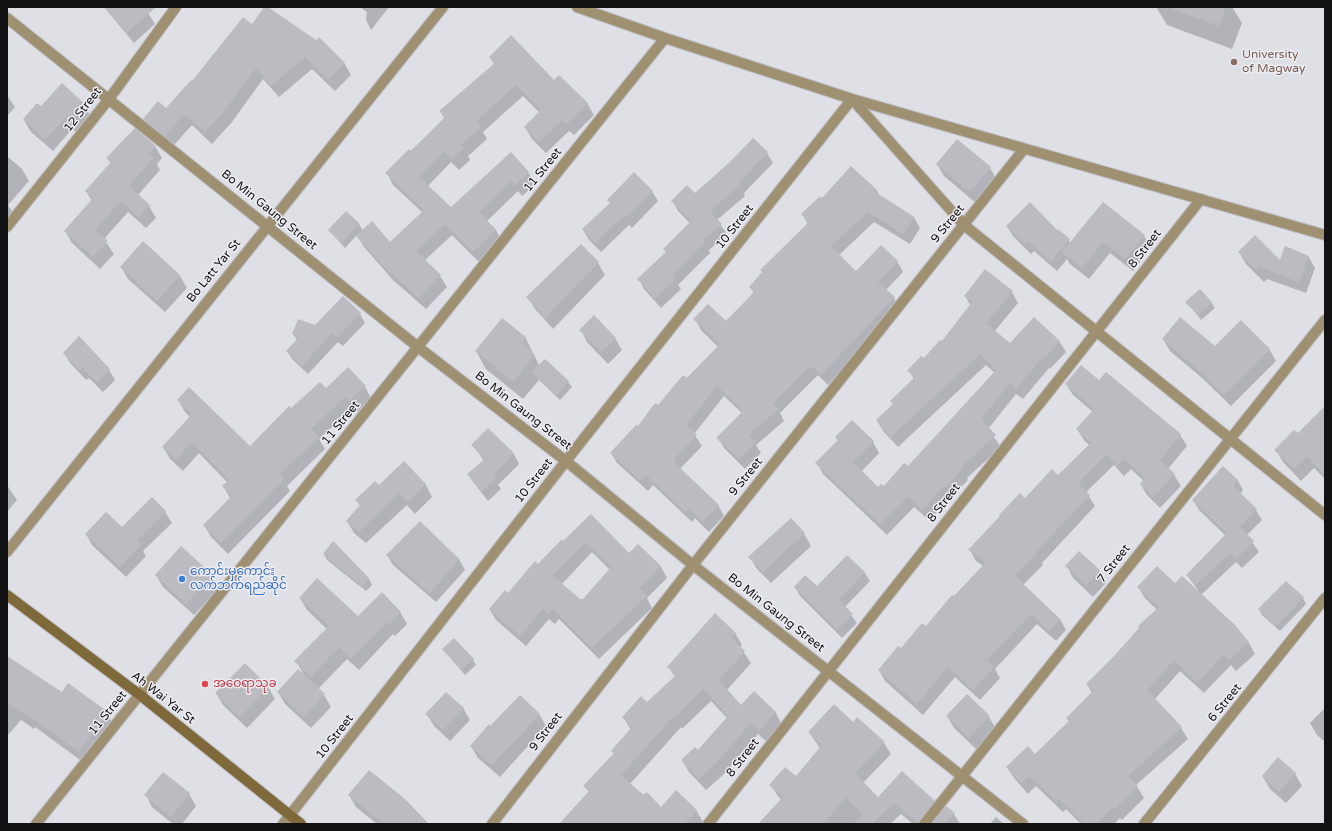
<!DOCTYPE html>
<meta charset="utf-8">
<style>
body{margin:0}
#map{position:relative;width:1332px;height:831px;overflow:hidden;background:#dfe0e6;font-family:"Varela Round",sans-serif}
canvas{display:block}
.frame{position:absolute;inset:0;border:8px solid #121214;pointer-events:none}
</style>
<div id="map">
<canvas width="1332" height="831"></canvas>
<div class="frame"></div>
</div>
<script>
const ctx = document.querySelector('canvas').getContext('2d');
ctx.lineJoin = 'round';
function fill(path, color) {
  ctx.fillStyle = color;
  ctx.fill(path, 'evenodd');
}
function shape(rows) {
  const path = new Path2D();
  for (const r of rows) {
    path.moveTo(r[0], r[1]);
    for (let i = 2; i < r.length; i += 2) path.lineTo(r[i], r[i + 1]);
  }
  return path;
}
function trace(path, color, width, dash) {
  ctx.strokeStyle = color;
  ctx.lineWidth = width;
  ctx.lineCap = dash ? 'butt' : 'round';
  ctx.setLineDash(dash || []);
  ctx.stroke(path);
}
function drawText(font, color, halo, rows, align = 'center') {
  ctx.font = font + ' "Varela Round","Noto Sans Myanmar",sans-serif';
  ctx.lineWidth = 3;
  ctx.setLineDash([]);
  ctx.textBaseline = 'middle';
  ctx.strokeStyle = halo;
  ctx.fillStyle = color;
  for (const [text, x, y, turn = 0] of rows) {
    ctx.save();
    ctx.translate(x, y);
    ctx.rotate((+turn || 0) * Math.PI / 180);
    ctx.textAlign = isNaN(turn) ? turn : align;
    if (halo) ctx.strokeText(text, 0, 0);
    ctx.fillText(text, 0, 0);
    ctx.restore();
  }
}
const shadow = shape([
 [104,7,144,7,155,24,134,43],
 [265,7,344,63,351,75,335,91,312,69,279,97,263,79,232,122,212,144,192,125,172,147,151,131,144,119,166,109,252,25],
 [360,7,389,7,371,30,366,20,367,12],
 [1156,7,1232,7,1242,23,1232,49,1167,25],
 [490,57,554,81,587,103,594,115,574,135,569,131,546,153,532,139,525,127,540,113,523,96,483,132,487,139,468,156,470,160,459,170,451,162,427,187,451,209,528,172,535,184,522,196,518,191,487,221,496,230,502,242,480,263,452,235,424,261,440,276,447,287,426,309,393,280,364,247,357,235,345,248,329,230,346,212,359,224,363,231,390,243,423,213,393,185,387,173,445,119,440,111,494,64],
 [7,95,15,107,7,116],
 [84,105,91,117,77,133,72,129,53,151,31,132,24,120,41,108],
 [155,146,162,158,157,164,160,170,138,195,149,206,156,218,146,228,128,212,104,239,114,254,100,269,72,243,65,231,92,201,86,191,111,164,107,158],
 [767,153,773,163,744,193,745,196,717,220,727,234,709,250,710,253,678,285,681,289,661,308,644,289,639,279,667,253,690,223,678,211,673,201,695,194],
 [7,156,22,169,29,181,8,205,13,213,7,220],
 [937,164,990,168,997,180,977,204,944,176],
 [876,189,879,195,914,217,920,228,910,244,874,222,839,255,856,272,897,261,903,272,886,290,894,298,900,309,828,385,818,375,780,413,784,421,756,445,761,453,745,469,724,448,718,438,742,413,724,396,694,434,702,446,680,469,718,505,724,516,709,532,695,518,692,522,653,485,648,491,617,463,611,453,718,347,701,330,695,319,726,322,754,293,750,287,808,224,802,214,822,199],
 [652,191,658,201,632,228,629,225,601,252,589,240,583,230],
 [1007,226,1058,230,1071,243,1144,236,1151,248,1133,271,1110,253,1089,279,1070,264,1067,259,1057,271,1034,251,1031,254,1013,236],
 [143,243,180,276,187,288,165,312,128,279,121,267],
 [581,246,598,263,605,275,553,329,535,309,528,297],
 [1239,252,1280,262,1308,256,1315,268,1306,293,1267,279,1264,282,1246,264],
 [1012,292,1018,303,994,332,1010,345,1059,341,1066,352,1050,369,1049,368,1023,399,1016,394,988,429,1001,447,967,478,968,480,929,520,914,507,887,535,823,474,817,463,838,441,836,437,873,442,879,453,861,472,878,488,884,487,908,467,995,373,986,365,898,447,884,432,877,421,894,405,891,401,914,379,909,371,942,342,971,306,965,296],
 [1187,302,1211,302,1215,308,1201,320],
 [360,314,365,323,343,346,338,342,308,374,293,360,287,351,297,340,293,334],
 [502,319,526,339,539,365,545,360,568,382,572,387,560,400,539,380,523,399,486,369,476,351],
 [581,330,615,338,622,350,608,364,587,342],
 [79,338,109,370,115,380,103,392,89,378,86,380,70,363,64,353],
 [1163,339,1215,347,1269,349,1276,361,1231,406,1201,377,1170,351],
 [1106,374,1180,435,1187,446,1168,469,1174,475,1181,486,1160,508,1147,495,1141,485,1144,481,1131,469,1124,476,1114,465,1086,492,1095,506,1042,563,1043,565,1023,585,1060,619,1066,630,1056,641,1037,624,995,669,1000,678,980,700,955,677,923,715,885,681,879,670,926,628,983,566,976,561,970,550,1025,500,1058,476,1089,445,1084,440,1077,429,1093,412,1073,395,1066,384,1099,381],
 [365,387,371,398,357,412,353,408,319,439,325,449,287,486,290,491,228,554,211,537,204,525,230,498,223,486,227,482,199,453,183,471,170,459,163,447,190,417,185,412,178,400,250,447,291,409,326,390],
 [1325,407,1325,479,1314,468,1301,481,1283,462,1276,450,1298,435],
 [488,429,514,454,519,464,498,485,501,489,488,501,468,475,484,461,473,445],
 [404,462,426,485,432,497,415,514,407,505,366,543,354,533,347,521,360,506,357,501,379,487],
 [1223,467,1238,481,1243,490,1240,494,1256,510,1262,520,1247,535,1259,552,1242,568,1236,562,1201,595,1234,626,1249,643,1255,654,1236,671,1231,665,1204,693,1180,671,1155,699,1181,728,1188,739,1136,785,1144,798,1122,820,1120,818,1114,824,1081,824,1066,809,1063,812,1036,786,1028,794,1014,778,1007,767,1035,755,1070,722,1092,693,1087,684,1115,656,1157,610,1145,598,1138,587,1175,584,1197,591,1198,590,1187,575,1226,536,1199,510,1193,500],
 [7,485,17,500,7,512],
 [152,499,165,512,172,523,143,551,146,556,126,577,92,545,86,534,122,529],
 [590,515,629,554,638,545,661,567,667,578,647,598,652,608,599,659,559,619,555,624,549,619,526,646,496,620,490,610,509,595],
 [592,552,610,570,583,600,580,600,562,584],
 [791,520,804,534,811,546,771,583,757,569,750,557],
 [420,522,459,559,465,570,436,602,393,565,387,555],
 [334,542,369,579,372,585,366,591,327,560,324,554],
 [1067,566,1099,571,1106,583,1093,597,1073,578],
 [864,572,870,581,845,607,857,623,842,638,800,596,795,587,817,588],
 [156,575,212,576,219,588,194,615,163,587],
 [300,598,358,617,400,612,407,624,395,636,393,634,359,670,347,659,318,689,324,695,331,707,311,728,285,704,278,692,304,675,296,661,327,629,307,610],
 [1303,598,1306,604,1280,631,1262,615,1259,609],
 [735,633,742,645,740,647,751,663,727,690,741,706,754,693,776,713,782,725,767,742,758,734,723,775,706,790,689,772,682,760,698,752,727,718,711,701,682,729,681,727,630,784,661,809,696,810,703,822,701,824,560,824,589,793,585,786,614,754,613,751,631,730,623,717,647,704,675,677,669,667],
 [443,649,473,660,476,665,465,675],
 [7,657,62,693,107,713,115,727,87,765,35,727,34,729,21,720,7,736],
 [268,687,275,699,247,728,223,705,216,693],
 [967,696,989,717,996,729,977,750,954,728,947,716],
 [463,708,470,720,450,741,434,726,427,714],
 [1325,708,1325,742,1317,735,1310,723],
 [539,714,546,726,500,777,478,758,471,746,490,727],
 [853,723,884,743,891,754,863,783,878,799,902,772,934,801,936,800,943,812,947,808,954,814,960,824,913,824,901,814,890,824,760,824,781,800,771,786,796,778,820,748,809,732],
 [1279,759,1295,774,1302,786,1286,803,1270,789,1263,777],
 [189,794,196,806,182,824,173,824,152,807,146,795],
 [349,795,427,824,377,824,356,807],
 [996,817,1004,824,990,824]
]);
const building = shape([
 [105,7,156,7,127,33],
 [264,7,268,7,316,40,319,37,345,63,328,80,305,57,271,86,256,68,225,110,205,132,184,114,165,136,143,119,158,101,166,108,191,80,192,81,243,17,252,24],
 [1173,7,1226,7,1219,26,1172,9],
 [511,35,554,80,559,75,588,103,567,124,562,120,539,142,524,127,541,110,516,85,476,121,481,127,461,145,464,147,452,159,444,151,419,177,451,207,511,152,529,172,515,185,511,181,479,212,496,230,473,252,445,224,416,251,441,275,419,298,385,268,356,236,372,221,390,242,424,210,385,173,409,149,411,151,445,117,439,111,495,63,489,57],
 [62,83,85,104,69,121,65,118,45,140,23,119,37,103,41,106],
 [135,128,156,146,149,153,154,157,129,186,150,205,139,217,121,201,95,230,108,241,93,257,64,231,93,198,85,191,111,162,106,158],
 [753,138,768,152,739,183,740,185,710,211,722,224,703,240,705,242,673,275,676,279,655,298,637,279,666,252,663,249,691,221,671,201,687,185,695,193,730,162],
 [957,139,991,167,970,192,936,164],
 [851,166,876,189,874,191,914,217,903,234,868,212,831,246,856,271,881,245,898,261,878,282,895,297,821,375,811,366,773,403,779,409,749,435,756,442,739,459,716,438,743,411,717,386,686,425,697,435,674,459,676,461,674,462,719,505,703,522,689,509,685,512,646,475,641,481,610,453,636,425,638,426,655,403,658,405,683,375,687,378,720,344,693,319,708,304,726,321,754,292,749,287,762,272,760,270,809,222,801,214,820,196,822,198],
 [634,172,653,191,625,218,623,216,595,243,582,229,610,203,607,200],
 [1030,202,1057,230,1058,229,1070,239,1051,261,1028,241,1025,244,1006,226],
 [1103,202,1145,235,1125,259,1103,242,1082,268,1062,252],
 [346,211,359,223,341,243,328,230],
 [1255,235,1280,260,1285,246,1309,256,1299,281,1301,283,1260,267,1257,270,1238,252],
 [143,241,180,275,157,301,120,267],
 [581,244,599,262,545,318,526,297],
 [985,269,1013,291,986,323,1010,343,1034,317,1060,341,1044,359,1042,358,1016,389,1010,383,981,419,996,435,961,467,963,468,945,488,943,487,922,510,908,497,880,524,815,463,838,440,835,437,852,420,874,441,853,462,878,487,881,484,884,486,904,463,908,466,996,370,980,354,891,437,876,420,893,404,890,401,915,377,907,371,921,356,924,358,940,340,942,341,972,302,964,296],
 [1200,289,1212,302,1198,315,1185,302],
 [343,296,361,313,337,337,332,333,302,366,286,351,299,337,292,334,298,319,315,325],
 [594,315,616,338,601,352,579,330],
 [1180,317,1215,346,1241,320,1270,349,1224,395,1193,365,1162,339],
 [502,318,527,338,522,343,535,355,513,382,475,351],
 [79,336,110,369,97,382,82,368,80,371,63,353],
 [545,359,569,381,556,395,531,372],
 [1081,365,1099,380,1106,372,1181,434,1160,460,1175,474,1153,497,1140,484,1145,478,1124,459,1117,466,1107,454,1078,483,1090,495,1036,552,1037,553,1015,576,1060,619,1049,631,1031,614,987,660,994,667,973,690,948,667,917,704,878,670,898,646,901,648,922,623,926,626,952,595,954,596,986,562,968,550,1000,516,999,515,1020,493,1025,498,1052,469,1058,475,1091,443,1076,429,1094,409,1065,384],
 [348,367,366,386,349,401,345,397,311,429,319,437,280,474,284,479,221,543,203,525,232,496,222,486,229,480,192,442,176,460,162,447,192,414,177,400,189,387,250,446,289,406,291,408,320,382,326,388],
 [1325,406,1325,475,1307,456,1294,469,1274,450,1294,430,1298,433],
 [488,428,514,453,493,475,496,479,482,491,467,474,485,459,471,445],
 [404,461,426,484,408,502,399,493,359,532,346,521,360,505,355,500,375,481,379,485],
 [1223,466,1238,480,1233,486,1257,509,1240,527,1254,541,1236,559,1230,553,1196,585,1186,575,1227,533,1192,500],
 [152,497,166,511,137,541,141,545,120,567,85,534,106,512,122,527],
 [591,514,629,553,638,544,661,566,639,589,647,596,592,648,553,609,549,614,543,609,520,636,489,609,505,590,508,593,535,561,538,564,562,539,563,541],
 [585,542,611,567,583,599,580,599,553,576],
 [791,518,805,533,763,572,748,557],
 [420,521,459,559,430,593,386,555],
 [333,541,369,578,362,586,323,554],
 [181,546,213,575,186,604,155,575],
 [1079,551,1100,570,1086,585,1065,566],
 [847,555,865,572,839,600,853,614,837,630,794,587,805,575,817,586],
 [1157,566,1175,583,1182,576,1235,625,1249,642,1229,660,1224,654,1197,683,1174,660,1147,690,1182,727,1128,776,1138,786,1115,809,1113,807,1097,824,1084,824,1059,799,1056,801,1029,776,1021,783,1006,767,1028,746,1035,754,1069,721,1066,718,1093,691,1086,684,1115,655,1139,628,1138,626,1159,607,1137,587],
 [317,578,358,616,382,592,401,612,388,625,386,623,351,659,339,647,311,677,294,661,329,626,299,598],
 [1286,581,1304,597,1276,626,1258,609],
 [715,613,736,633,731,638,745,651,719,680,741,705,754,691,776,712,759,731,751,723,716,763,699,779,681,760,695,747,698,750,728,716,704,689,675,717,674,716,621,775,643,795,647,792,661,807,676,790,697,810,684,824,559,824,589,791,583,786,614,753,611,751,632,727,622,717,641,696,647,702,676,675,667,667],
 [454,638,474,659,461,670,442,649],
 [7,656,62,692,68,683,108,712,79,752,26,714,26,715,7,703],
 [245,663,269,687,240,717,215,693],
 [298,669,325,694,304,717,277,692],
 [446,692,464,708,443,730,425,714],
 [967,694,990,716,969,738,946,716],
 [520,695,540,714,492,765,470,746,489,724,490,726],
 [834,704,853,722,857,717,885,742,855,773,878,797,902,771,934,800,936,798,918,823,894,803,872,824,854,824,862,814,846,797,823,824,758,824,783,797,769,785,785,767,796,776,822,745,808,732],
 [1278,757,1296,773,1279,792,1262,776],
 [369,770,405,799,429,824,383,824,348,795],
 [163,772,190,793,171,817,144,795],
 [946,806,955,813,946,824,932,824]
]);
const street = shape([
 [577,7,665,38,852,99,964,225,1325,515],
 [7,18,418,347,566,461,693,565,1023,824],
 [7,227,109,99,176,7],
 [7,552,443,7],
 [36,824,665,38],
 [283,824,566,461,852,99,1325,235],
 [492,824,693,565,1024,149],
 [708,824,1201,199],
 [924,824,1325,320],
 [1144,824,1325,598]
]);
const secondary = shape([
 [7,595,140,695,301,824]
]);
const markers = [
 [1234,62,4,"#8d6e63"],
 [182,579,4,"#3f7fe0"],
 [205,684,4,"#e0444e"]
];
const educationNames = [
 ["University",1242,55],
 ["of Magway",1242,69]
];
const streetNames = [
 ["12 Street",83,110,-52],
 ["11 Street",543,170,-51],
 ["Bo Min Gaung Street",269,210,39],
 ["9 Street",948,224,-51],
 ["10 Street",735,227,-52],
 ["8 Street",1145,249,-52],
 ["Bo Latt Yar St",214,271,-51],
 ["Bo Min Gaung Street",523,411,38],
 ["11 Street",341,423,-51],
 ["9 Street",746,477,-51],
 ["10 Street",534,481,-52],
 ["8 Street",944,503,-52],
 ["7 Street",1114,564,-52],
 ["Bo Min Gaung Street",776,613,38],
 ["Ah Wai Yar St",163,698,38],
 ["6 Street",1225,703,-51],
 ["11 Street",108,713,-51],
 ["9 Street",546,732,-52],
 ["10 Street",335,737,-52],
 ["8 Street",743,758,-52]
];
const shopNames = [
 ["ကောင်းမှကောင်း",190,572],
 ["လက်ဘက်ရည်ဆိုင်",190,586]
];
const healthNames = [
 ["အဝေရာသုခ",213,684]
];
fill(shadow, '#0003');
fill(building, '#bbbbc1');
trace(street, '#babbc0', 12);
trace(secondary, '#babbc0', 12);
trace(street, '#9f9072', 10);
trace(secondary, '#7f693b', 10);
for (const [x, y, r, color] of markers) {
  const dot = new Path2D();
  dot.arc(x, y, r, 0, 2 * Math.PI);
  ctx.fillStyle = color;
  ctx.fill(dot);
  trace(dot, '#ededf3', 1.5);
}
drawText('12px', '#785e54', '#ededf3', educationNames, 'left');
drawText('12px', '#121214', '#ededf3', streetNames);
drawText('12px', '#366cbe', '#ededf3', shopNames, 'left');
drawText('12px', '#be3a42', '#ededf3', healthNames, 'left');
</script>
